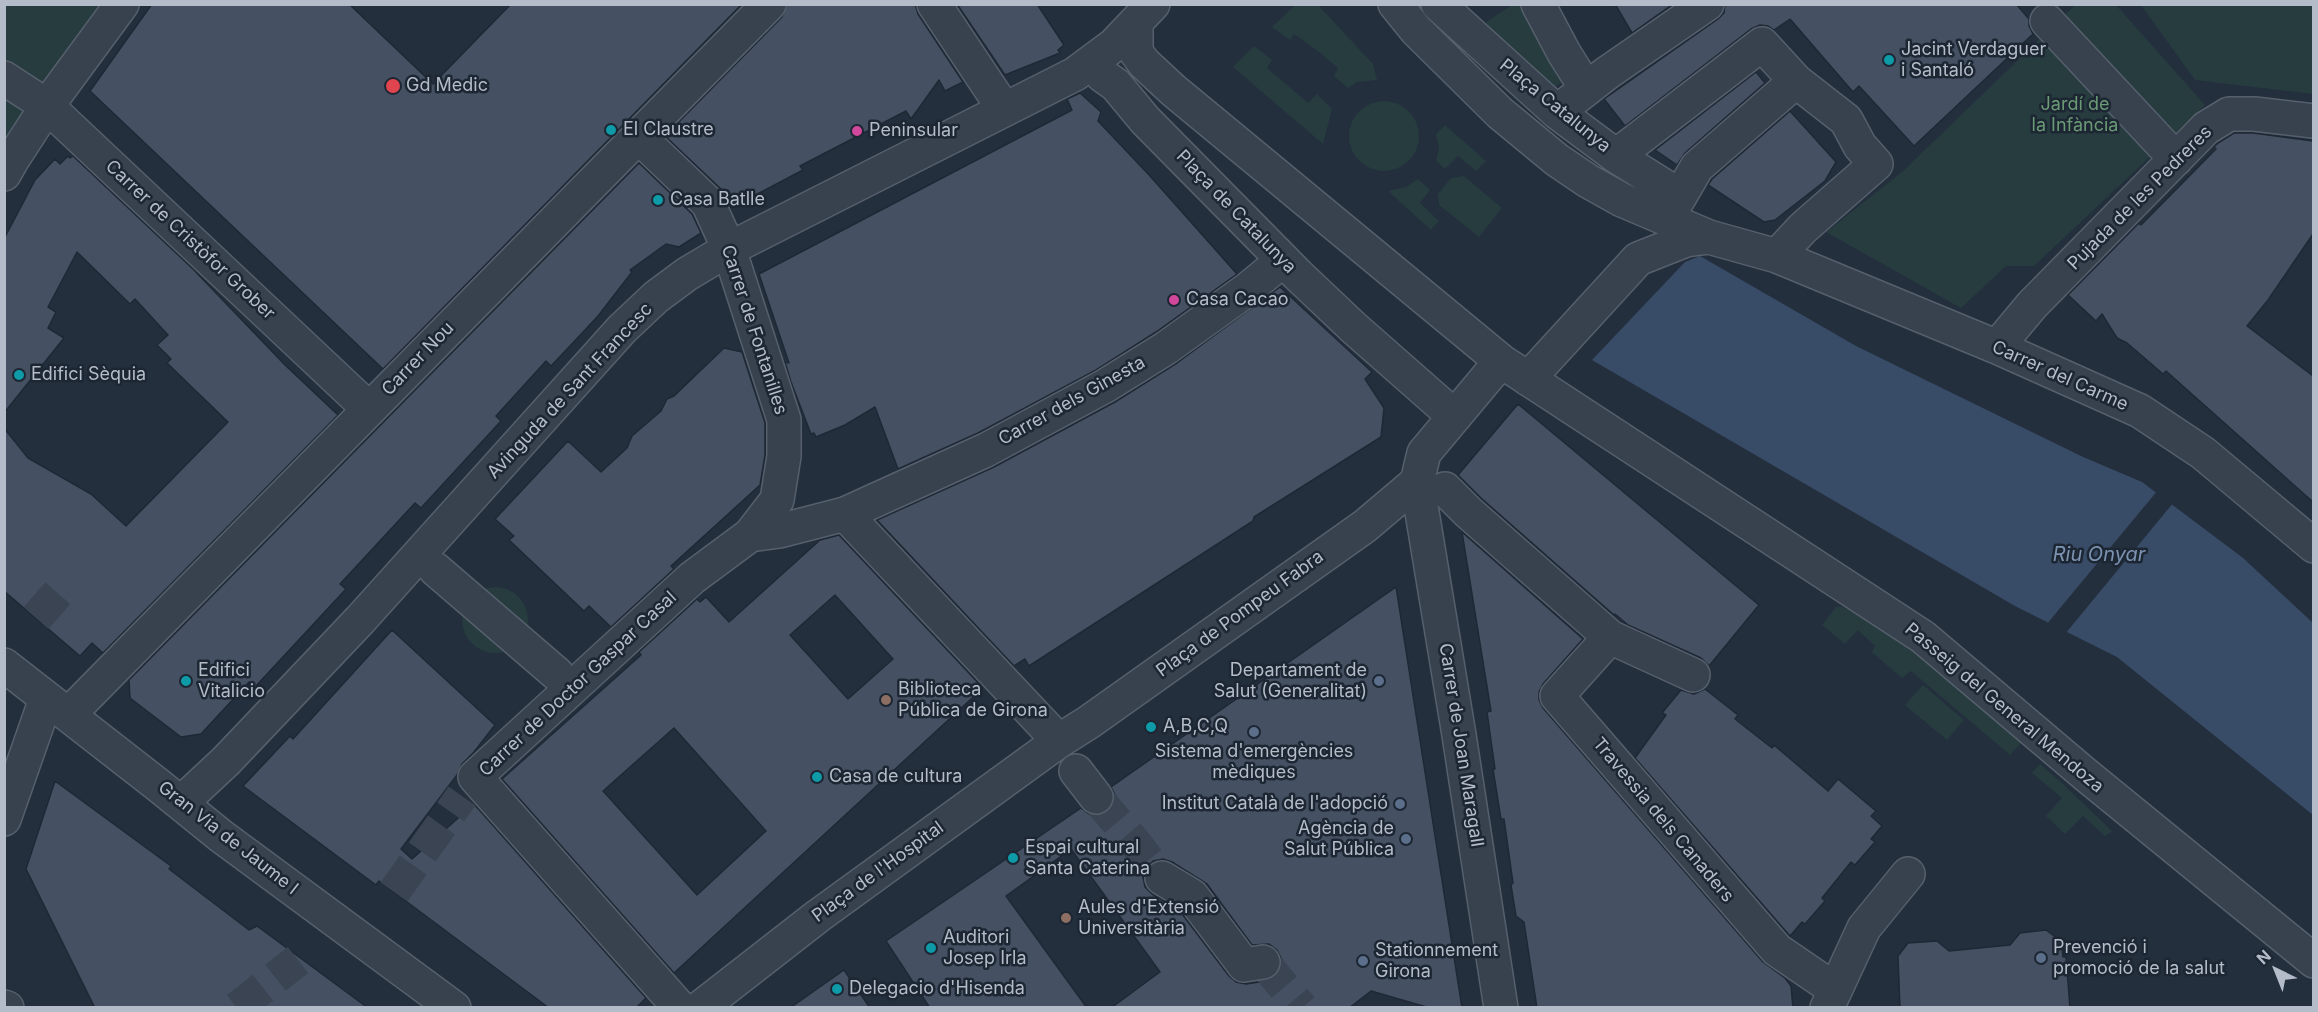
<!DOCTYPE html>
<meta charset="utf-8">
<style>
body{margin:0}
#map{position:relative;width:2318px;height:1012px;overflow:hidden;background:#242f3e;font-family:Inter,sans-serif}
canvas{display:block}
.frame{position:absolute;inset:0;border:6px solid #b4bcc9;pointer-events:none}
.north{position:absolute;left:2246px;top:940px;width:60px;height:60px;-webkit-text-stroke:4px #1d2633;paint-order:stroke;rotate:317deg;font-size:16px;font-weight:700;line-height:24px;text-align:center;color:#b4bcc9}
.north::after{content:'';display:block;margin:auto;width:21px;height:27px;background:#b4bcc9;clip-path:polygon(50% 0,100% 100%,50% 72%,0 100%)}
</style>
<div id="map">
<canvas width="2318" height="1012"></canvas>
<div class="frame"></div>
<div class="north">N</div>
</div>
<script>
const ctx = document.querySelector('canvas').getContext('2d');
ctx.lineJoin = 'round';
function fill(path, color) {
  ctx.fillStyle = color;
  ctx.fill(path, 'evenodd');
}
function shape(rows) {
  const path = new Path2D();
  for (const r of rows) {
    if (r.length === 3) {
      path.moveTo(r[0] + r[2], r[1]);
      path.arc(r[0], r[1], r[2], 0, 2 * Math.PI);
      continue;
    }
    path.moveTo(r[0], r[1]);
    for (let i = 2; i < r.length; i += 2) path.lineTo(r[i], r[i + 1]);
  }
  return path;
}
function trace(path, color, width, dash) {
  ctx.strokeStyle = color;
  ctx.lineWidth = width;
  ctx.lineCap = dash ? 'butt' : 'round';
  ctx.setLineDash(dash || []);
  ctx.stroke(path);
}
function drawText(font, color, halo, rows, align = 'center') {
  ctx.font = font + ' Inter,sans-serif';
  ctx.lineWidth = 5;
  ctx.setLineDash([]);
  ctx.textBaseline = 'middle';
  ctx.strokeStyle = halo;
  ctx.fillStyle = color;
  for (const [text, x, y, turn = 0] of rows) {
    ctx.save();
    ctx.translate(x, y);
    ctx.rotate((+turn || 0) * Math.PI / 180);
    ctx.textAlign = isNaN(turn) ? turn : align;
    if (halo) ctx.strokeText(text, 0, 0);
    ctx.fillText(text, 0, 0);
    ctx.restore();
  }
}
const green = shape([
 [1296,4,1318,5,1373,64,1377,80,1357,82,1348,88,1334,76,1338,68,1319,52,1294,34,1290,40,1272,27],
 [5,5,103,5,5,157],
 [1512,5,1521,5,1569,76,1553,89,1485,23],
 [2075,5,2116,5,2205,105,2034,266,2006,266,1961,308,1826,232,1902,172],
 [2141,5,2313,5,2313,94,2195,80],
 [1254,46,1272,60,1267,68,1308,103,1317,94,1332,109,1323,144,1233,67],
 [1384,136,35],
 [1445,125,1486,161,1476,171,1458,156,1445,169,1436,161,1439,148,1436,134],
 [1464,176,1502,208,1479,237,1439,205,1438,194,1451,178],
 [1418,179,1430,190,1420,203,1439,221,1431,230,1388,191,1406,187],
 [495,620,33],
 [1836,607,1843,607,1897,633,2025,739,2010,755,1911,671,1902,678,1872,652,1875,646,1858,630,1845,644,1822,625],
 [1923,685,1964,720,1947,740,1905,705],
 [2040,764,2063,784,2112,831,2105,836,2083,816,2065,834,2046,816,2062,798,2032,773]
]);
const water = shape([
 [1700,256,1856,346,2083,457,2142,482,2243,558,2313,623,2313,815,2117,657,2015,606,1592,360,1685,262]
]);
const pier = shape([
 [2158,490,2174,502,2065,634,2046,625]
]);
const building = shape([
 [152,4,349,4,433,84,511,4,742,4,383,369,90,91,152,4],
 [787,4,915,4,918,14,963,82,945,91,939,80,911,119,906,111,800,166,803,170,731,208,721,189,665,136,782,17,787,4],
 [957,4,1037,4,1064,45,1058,50,1060,53,1005,75,957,4],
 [1615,4,1673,4,1632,33,1615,4],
 [1725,4,2016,4,2029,19,2029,26,2033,34,1914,146,1859,86,1853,92,1790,19,1774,30,1768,26,1760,25,1751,29,1625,126,1604,99,1718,19,1724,13,1725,4],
 [1756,72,1765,83,1685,153,1677,165,1655,150,1756,72],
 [1080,93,1101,112,1098,121,1150,176,1237,274,1156,332,1096,370,978,433,898,469,875,407,845,425,816,437,814,433,811,434,791,382,785,362,789,363,759,274,1072,110,1067,99,1080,93],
 [1790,111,1836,162,1825,181,1775,220,1764,222,1708,185,1712,179,1790,111],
 [2234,133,2253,133,2313,141,2313,234,2268,300,2247,326,2313,376,2313,502,2166,371,2163,374,2127,343,2117,338,2102,314,2096,321,2068,295,2139,223,2141,225,2216,149,2214,147,2218,143,2234,133],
 [68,156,70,158,73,156,193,269,285,365,338,415,103,653,92,643,80,656,4,591,4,428,28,458,91,494,126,526,228,422,167,363,171,359,157,345,168,335,135,299,130,304,77,252,48,307,56,312,48,328,64,338,4,413,4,239,35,180,55,159,60,164,68,156],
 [639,163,692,214,701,233,679,247,666,244,630,270,632,272,598,316,569,347,551,366,546,361,496,416,501,421,421,508,415,503,340,584,346,589,255,687,249,682,201,734,181,737,130,698,129,680,639,163],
 [1280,287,1372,372,1365,379,1384,408,1381,437,1254,517,1253,521,1029,666,1025,659,1014,666,877,520,994,467,1115,402,1177,363,1280,287],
 [724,348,742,352,765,423,765,455,760,485,671,566,674,569,611,627,589,606,584,611,509,540,514,536,495,519,568,441,601,472,627,448,632,436,661,411,667,399,674,396,724,348],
 [1518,404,1759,605,1709,666,1701,658,1628,625,1615,614,1614,615,1481,498,1458,475,1518,404],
 [1462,532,1583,639,1543,684,1539,692,1539,700,1543,708,1763,962,1785,978,1791,986,1793,1008,1537,1008,1524,922,1516,916,1511,885,1513,883,1504,819,1501,819,1493,769,1495,769,1487,712,1491,711,1462,532],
 [839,535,983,688,674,973,502,779,641,655,639,652,697,599,700,602,706,597,729,622,820,540,839,535],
 [835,595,893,659,848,699,790,635,835,595],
 [674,728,766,831,697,895,603,791,674,728],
 [1396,587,1462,1008,1430,1008,1371,991,1349,1008,1111,1008,1160,972,1071,849,1006,896,1087,1008,930,1008,886,941,1081,808,1089,814,1099,815,1107,812,1113,804,1115,795,1111,787,1396,587],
 [1163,859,1172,862,1207,884,1252,945,1269,944,1277,950,1282,960,1281,968,1275,976,1266,981,1246,984,1236,982,1229,976,1179,910,1152,894,1145,887,1143,877,1146,868,1153,861,1163,859],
 [392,630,495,725,474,752,462,764,457,775,401,849,412,859,474,804,646,998,636,1008,549,1008,379,881,376,885,243,786,290,736,293,739,392,630],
 [1705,689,1738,715,1735,719,1772,748,1774,745,1828,791,1838,779,1876,811,1871,816,1882,826,1871,839,1875,842,1855,865,1851,862,1822,898,1825,901,1805,924,1802,922,1790,936,1635,758,1666,715,1662,713,1681,690,1694,694,1705,689],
 [55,781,171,866,169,869,249,930,257,926,368,1008,95,1008,26,869,55,781],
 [2046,930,2061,941,2063,957,2066,957,2070,1008,1900,1008,1898,956,1908,943,1937,941,1949,951,2010,945,2020,933,2046,930],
 [844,970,870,1008,790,1008,844,970]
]);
const minorTunnel = shape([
 [36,618,66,584],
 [1096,797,1136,844,1162,878],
 [394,892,462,796],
 [1263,962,1302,1008],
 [237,1008,298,960]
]);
const minor = shape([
 [934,4,1004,109],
 [1395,4,1416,30,1500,113,1557,160,1588,181,1622,200,1709,237,1777,256,1997,347,2140,411,2203,453,2314,546],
 [1438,4,1557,112,1616,156,1680,196],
 [1538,4,1564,53,1586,88],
 [2047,21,2176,159],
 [1136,24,1136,52,1144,63,1173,90,1501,361,1923,637,2086,775,2314,961],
 [1102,75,1116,85,1145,120,1298,275,1354,328,1454,416],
 [4,78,47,106,369,409],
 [1557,112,1607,73,1707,4],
 [638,136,708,203,729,249,784,420,784,456,777,500,750,535,692,578,475,777,680,1008],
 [1616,156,1762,44,1796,81,1846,120,1860,146,1876,164,1803,228,1777,256],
 [4,174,12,160,47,106,122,4],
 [1669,215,1697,167,1796,81],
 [1997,347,2032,305,2206,128,2229,114,2254,114,2314,121],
 [1501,361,1424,453,1417,482,1459,735,1501,1008],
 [1528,379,1638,259,1686,240,1709,237],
 [1445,489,1468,512,1610,637,1693,675],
 [845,514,986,450,1105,386,1166,348,1248,289,1283,260],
 [750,535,779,531,845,514,1059,741],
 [435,569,557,674],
 [1610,637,1557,696,1777,950,1834,989],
 [4,665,158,785,221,836,454,1008],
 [68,715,769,4],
 [1076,771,1096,797],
 [181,803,226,761,360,620,622,329,656,297,687,274,729,249,1075,74,1114,45,1153,4],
 [4,819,46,699],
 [1162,878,1192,896,1244,965,1263,962],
 [4,1007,7,1008],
 [700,1008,818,916,1059,741,1089,722,1365,526,1417,482],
 [1827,1008,1864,928,1908,874]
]);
const markers = [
 [1889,60,6,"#0f9aa8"],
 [393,86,8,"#e0444e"],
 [611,130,6,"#0f9aa8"],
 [857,131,6,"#d1479c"],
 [658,200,6,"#0f9aa8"],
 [1174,300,6,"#d1479c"],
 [19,375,6,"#0f9aa8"],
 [186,681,6,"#0f9aa8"],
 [1379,681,6,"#5c6f8a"],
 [886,700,6,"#8d6e63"],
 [1151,727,6,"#0f9aa8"],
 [1254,732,6,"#5c6f8a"],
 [817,777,6,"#0f9aa8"],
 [1400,804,6,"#5c6f8a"],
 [1406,839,6,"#5c6f8a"],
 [1013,858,6,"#0f9aa8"],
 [1066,918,6,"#8d6e63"],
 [931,948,6,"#0f9aa8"],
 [2041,958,6,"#5c6f8a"],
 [1363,961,6,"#5c6f8a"],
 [837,989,6,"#0f9aa8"]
];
const poiNames = [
 ["Jacint Verdaguer",1901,50],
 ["i Santaló",1901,71],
 ["Gd Medic",406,86],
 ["El Claustre",623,130],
 ["Peninsular",869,131],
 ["Casa Batlle",670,200],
 ["Casa Cacao",1186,300],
 ["Edifici Sèquia",31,375],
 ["Edifici",198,671],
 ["Vitalicio",198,692],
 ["Departament de",1367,671,"right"],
 ["Salut (Generalitat)",1367,692,"right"],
 ["Biblioteca",898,690],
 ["Pública de Girona",898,711],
 ["A,B,C,Q",1163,727],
 ["Sistema d'emergències",1254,752,"center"],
 ["mèdiques",1254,773,"center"],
 ["Casa de cultura",829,777],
 ["Institut Català de l'adopció",1388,804,"right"],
 ["Agència de",1394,829,"right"],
 ["Salut Pública",1394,850,"right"],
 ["Espai cultural",1025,848],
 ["Santa Caterina",1025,869],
 ["Aules d'Extensió",1078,908],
 ["Universitària",1078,929],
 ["Auditori",943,938],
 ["Josep Irla",943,959],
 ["Prevenció i",2053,948],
 ["promoció de la salut",2053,969],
 ["Stationnement",1375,951],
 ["Girona",1375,972],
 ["Delegacio d'Hisenda",849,989]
];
const parkNames = [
 ["Jardí de",2075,105],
 ["la Infància",2075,126]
];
const streetNames = [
 ["Plaça Catalunya",1555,106,39],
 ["Pujada de les Pedreres",2140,198,-45],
 ["Plaça de Catalunya",1236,212,46],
 ["Carrer de Cristòfor Grober",190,240,43],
 ["Carrer de Fontanilles",754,330,72],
 ["Carrer Nou",418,359,-46],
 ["Carrer del Carme",2060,376,24],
 ["Avinguda de Sant Francesc",570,391,-47],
 ["Carrer dels Ginesta",1072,401,-29],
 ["Plaça de Pompeu Fabra",1240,614,-36],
 ["Carrer de Doctor Gaspar Casal",578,684,-43],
 ["Passeig del General Mendoza",2004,708,40],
 ["Carrer de Joan Maragall",1461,745,81],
 ["Travessia dels Canaders",1663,820,50],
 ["Gran Via de Jaume I",228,838,38],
 ["Plaça de l'Hospital",878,872,-36]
];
const waterNames = [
 ["Riu Onyar",2099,555]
];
fill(green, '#263c3f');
fill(water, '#394c67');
fill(pier, '#242f3e');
fill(building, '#455162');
trace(building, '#1f2835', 1.5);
trace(minorTunnel, '#3a4453', 33, [33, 16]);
trace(minor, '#565f6c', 36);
trace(minor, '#38414e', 33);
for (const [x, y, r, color] of markers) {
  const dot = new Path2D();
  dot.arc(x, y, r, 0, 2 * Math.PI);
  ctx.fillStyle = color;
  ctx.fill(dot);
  trace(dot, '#1d2633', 2);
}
drawText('18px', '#b4bcc9', '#1d2633', poiNames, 'left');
drawText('18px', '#6b9a76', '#1d2633', parkNames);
drawText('18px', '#b4bcc9', '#1d2633', streetNames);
drawText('italic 20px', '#7c92b1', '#1d2633', waterNames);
</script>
